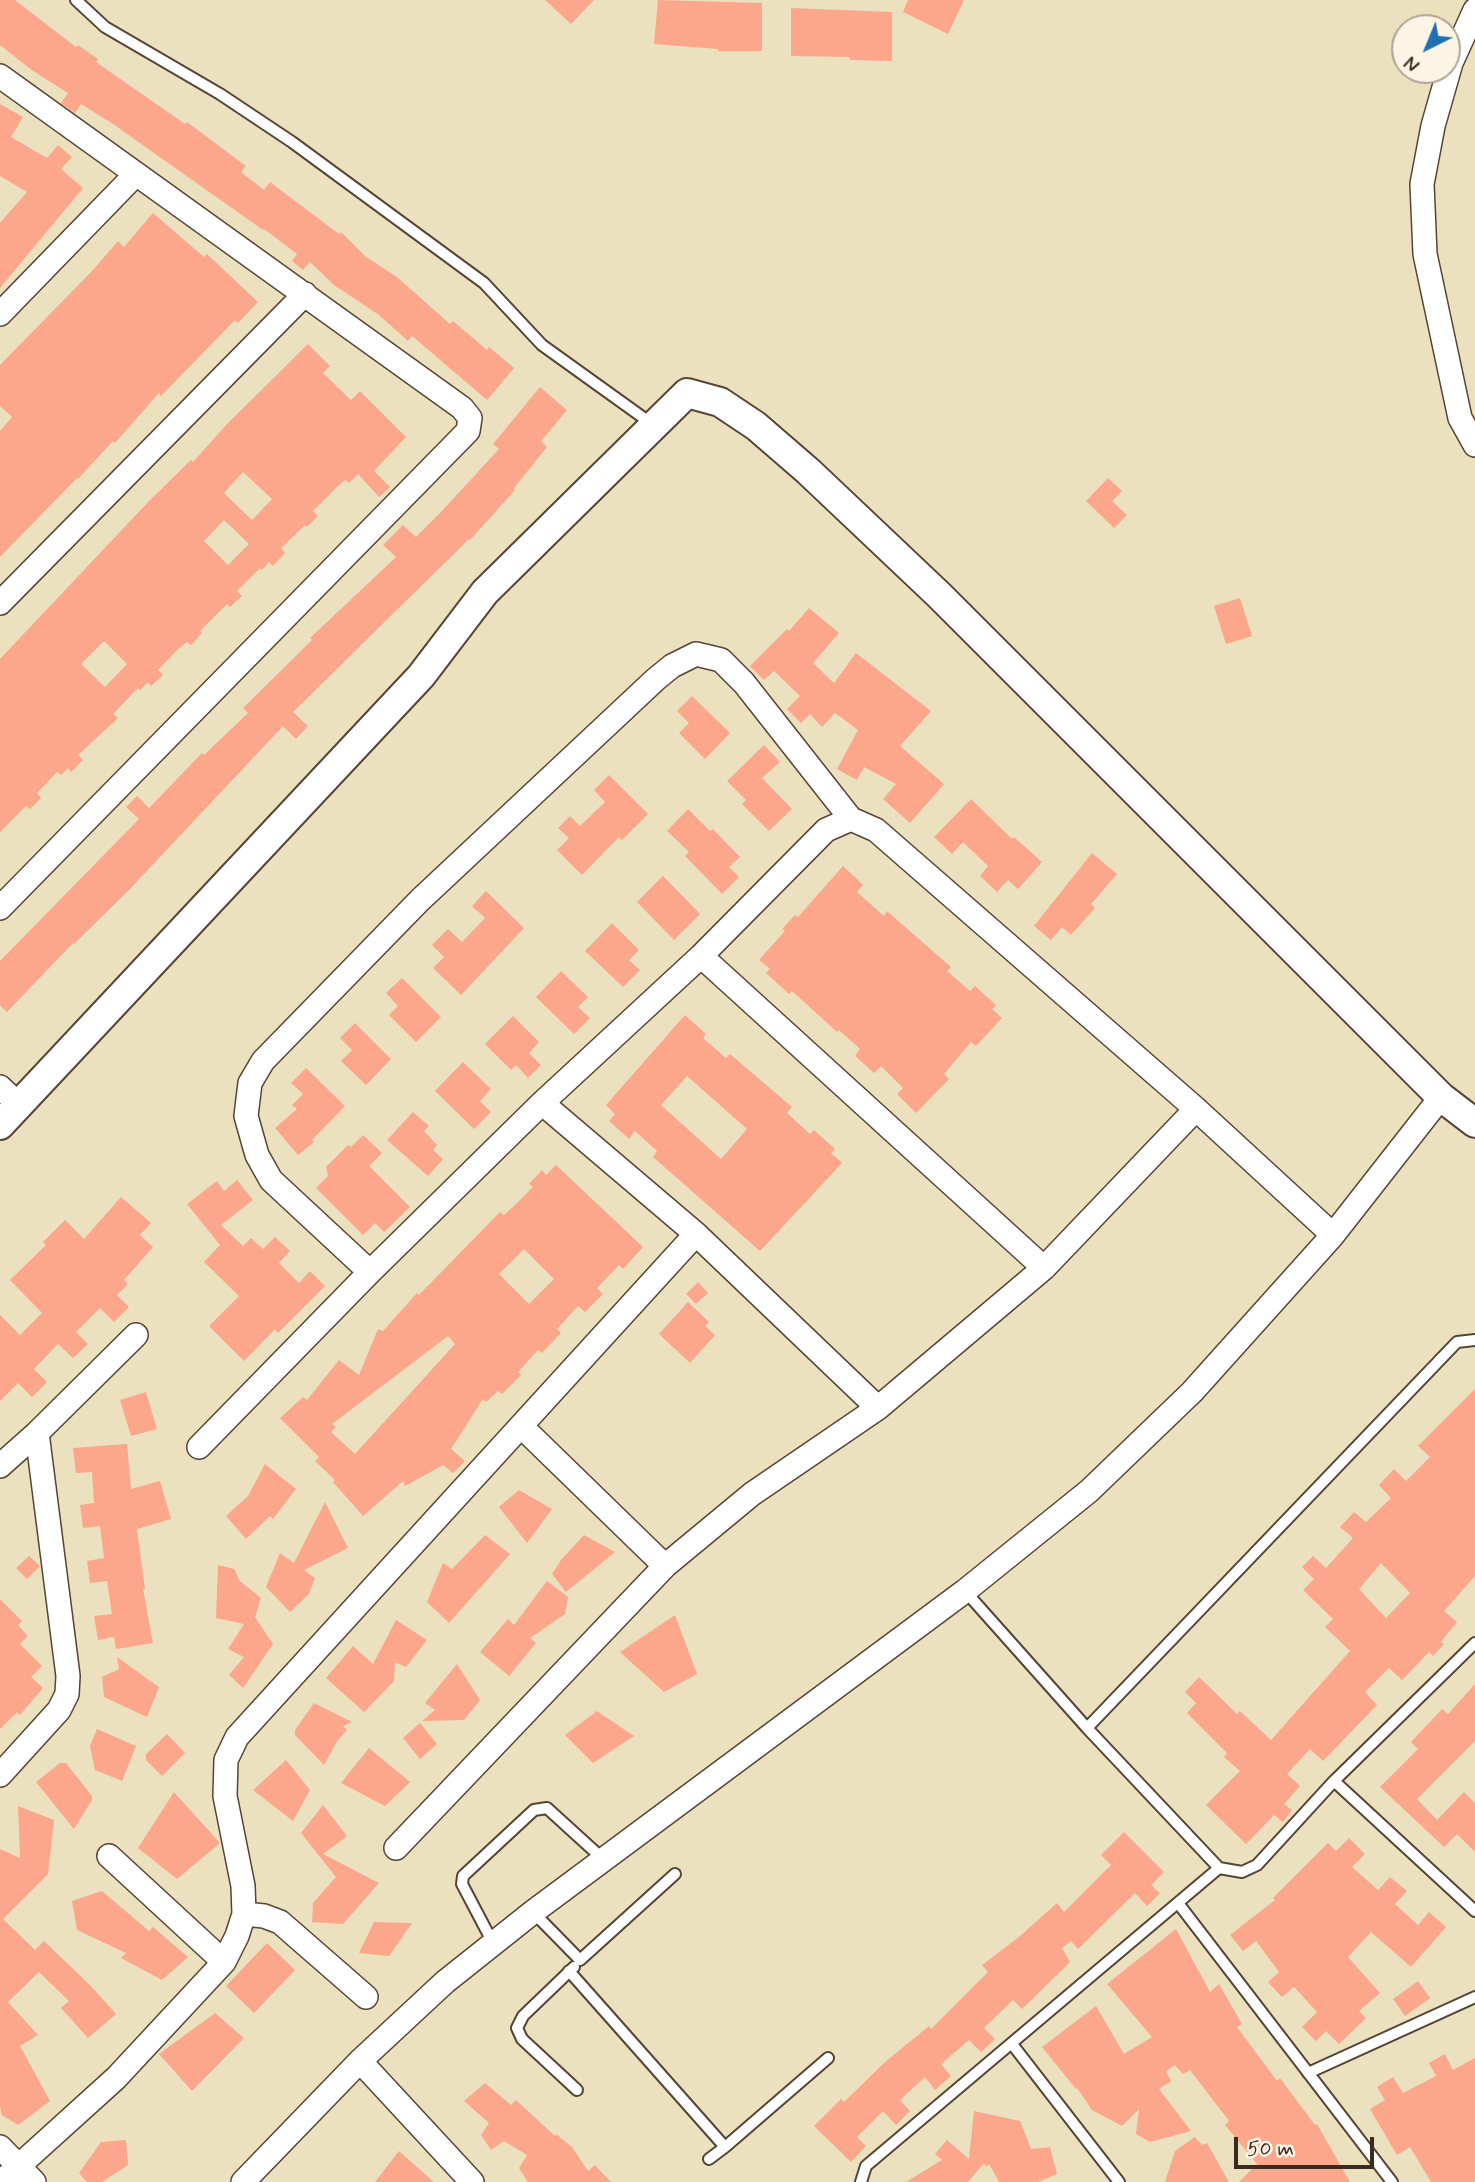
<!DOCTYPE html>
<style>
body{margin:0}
#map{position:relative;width:1475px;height:2182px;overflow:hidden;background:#ebe1bf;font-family:Mynerve,sans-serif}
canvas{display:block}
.north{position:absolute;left:1391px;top:14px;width:70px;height:70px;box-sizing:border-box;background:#fcf5e5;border:2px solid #afa495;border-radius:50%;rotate:223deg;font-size:19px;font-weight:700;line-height:28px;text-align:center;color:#3b2a1e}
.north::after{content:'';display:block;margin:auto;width:24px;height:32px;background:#1f6fb2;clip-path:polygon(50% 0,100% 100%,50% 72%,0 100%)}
.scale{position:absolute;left:1234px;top:2137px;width:140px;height:32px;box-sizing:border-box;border:4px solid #3b2a1e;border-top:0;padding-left:9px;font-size:21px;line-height:24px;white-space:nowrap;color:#3b2a1e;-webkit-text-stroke:5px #fcf5e5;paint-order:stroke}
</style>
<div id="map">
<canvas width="1475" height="2182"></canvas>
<div class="north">N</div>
<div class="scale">50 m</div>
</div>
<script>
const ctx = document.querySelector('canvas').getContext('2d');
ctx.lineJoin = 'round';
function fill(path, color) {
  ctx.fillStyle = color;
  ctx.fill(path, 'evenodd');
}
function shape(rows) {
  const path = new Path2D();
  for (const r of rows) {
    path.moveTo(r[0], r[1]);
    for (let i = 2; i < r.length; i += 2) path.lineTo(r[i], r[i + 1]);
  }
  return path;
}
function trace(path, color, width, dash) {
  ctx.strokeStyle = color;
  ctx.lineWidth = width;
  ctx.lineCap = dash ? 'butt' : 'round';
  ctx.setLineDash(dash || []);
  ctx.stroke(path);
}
const building = shape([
 [0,0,15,0,76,47,78,45,98,59,96,62,185,124,187,122,246,166,241,172,264,190,270,182,339,234,341,232,365,256,397,277,450,324,453,321,487,350,489,347,514,368,487,400,412,336,408,341,379,315,334,285,310,262,303,270,292,261,297,254,264,229,263,230,113,124,81,104,75,113,61,103,68,93,33,71,0,45],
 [545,0,594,0,571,24],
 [658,0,762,3,762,51,718,51,718,49,654,44],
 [908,0,964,0,948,34,903,12],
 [791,8,892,12,892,61,850,60,850,57,791,56],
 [0,104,23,117,11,137,47,158,58,145,72,157,61,169,83,188,0,288,0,223,27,192,0,176],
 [153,213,204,257,207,254,258,302,238,323,235,320,161,396,159,393,115,443,113,441,78,479,77,478,0,557,0,431,12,417,0,406,0,365,93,270,118,241,124,247],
 [308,344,330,366,323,373,351,400,360,391,406,437,374,471,390,487,379,497,358,474,349,483,345,480,337,487,313,511,318,516,307,527,305,525,281,548,285,553,273,566,269,562,262,570,260,568,237,591,242,596,230,607,227,604,200,631,202,633,191,645,187,642,179,648,158,670,163,675,151,686,148,682,140,690,138,688,113,714,118,718,78,755,83,760,71,772,68,768,61,775,57,772,37,793,41,798,30,809,26,806,0,832,0,659,151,499,191,460,193,462,227,424],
 [243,472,272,499,252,520,224,493],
 [224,520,249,544,228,565,204,541],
 [104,641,127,664,105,687,81,664],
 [540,387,567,410,541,441,547,447,514,488,515,490,470,540,469,539,293,712,308,726,296,739,283,726,128,891,74,944,73,943,7,1012,0,1005,0,961,139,819,126,807,137,796,149,808,202,753,204,755,248,713,243,708,312,640,310,638,396,557,383,545,403,525,416,537,441,512,499,449,493,444],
 [1108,478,1122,491,1112,501,1127,515,1114,528,1086,501],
 [1240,598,1252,636,1226,644,1214,606],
 [809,608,839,633,813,663,834,683,856,653,931,711,900,746,944,784,910,823,883,799,896,784,864,767,857,780,837,769,858,730,835,713,822,727,810,714,801,723,787,709,800,696,774,671,764,680,750,666,787,629,789,631],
 [692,696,730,733,705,759,679,733,689,723,677,711],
 [764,745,780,762,762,778,792,809,769,831,742,804,746,800,727,781],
 [609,775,648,814,622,840,619,837,582,875,557,850,569,838,558,828,570,816,580,826,605,802,594,790],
 [971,799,1012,839,1014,837,1042,862,1018,889,1008,880,997,892,980,876,988,866,963,842,952,854,934,837],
 [688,809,710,831,713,829,740,857,729,867,739,877,722,894,685,856,689,852,667,831],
 [1092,853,1117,874,1091,904,1095,908,1071,935,1062,927,1051,940,1034,926],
 [843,866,863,885,857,892,884,916,887,911,951,967,947,971,970,991,975,986,996,1005,992,1009,1002,1018,976,1046,971,1042,944,1074,949,1079,916,1113,897,1094,903,1088,881,1066,874,1073,855,1056,860,1049,839,1030,837,1032,792,991,789,994,766,973,770,969,759,960,785,931,782,929,795,915,798,917],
 [663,876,700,914,674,940,637,902],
 [486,891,524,928,461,995,433,968,444,957,432,945,448,929,462,942,485,918,472,906],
 [612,923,639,950,629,960,640,970,623,987,585,951],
 [561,971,588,997,578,1007,590,1018,574,1034,536,997],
 [402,978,441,1017,416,1042,389,1015,398,1006,386,993],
 [685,1015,706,1034,703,1038,726,1058,730,1054,792,1107,787,1113,810,1134,814,1130,835,1149,831,1153,842,1163,760,1251,653,1157,657,1151,635,1131,629,1139,609,1121,615,1114,606,1105],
 [687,1076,747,1129,721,1159,661,1105],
 [513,1016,539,1042,529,1053,541,1065,528,1078,516,1065,511,1070,485,1044],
 [355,1023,391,1059,366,1085,341,1061,352,1050,340,1038],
 [463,1062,491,1089,480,1101,491,1112,474,1129,435,1091],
 [306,1068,345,1106,312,1140,314,1142,298,1155,275,1128,297,1109,292,1105,303,1094,291,1083],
 [413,1112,429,1126,424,1131,437,1145,433,1150,443,1159,428,1176,387,1140],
 [363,1135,382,1153,369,1166,410,1207,384,1232,375,1223,363,1235,316,1188,328,1176,326,1167,348,1145,351,1147],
 [556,1165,643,1247,623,1269,619,1265,597,1288,603,1294,585,1312,578,1306,557,1329,561,1333,542,1353,538,1350,518,1372,521,1375,502,1394,498,1391,486,1402,483,1399,451,1449,465,1461,453,1473,443,1465,405,1486,403,1481,363,1516,333,1482,335,1480,315,1461,319,1457,280,1418,303,1397,307,1400,339,1360,359,1375,378,1329,383,1331,417,1293,419,1295,500,1212,504,1215,517,1203,533,1187,529,1184,542,1170,546,1175],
 [524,1249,554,1279,529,1304,499,1274],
 [448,1336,455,1344,355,1454,331,1432,336,1427,332,1424],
 [237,1180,253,1200,221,1225,243,1246,251,1238,263,1249,275,1237,290,1251,279,1263,299,1283,310,1271,325,1286,278,1333,275,1329,244,1361,209,1326,239,1296,204,1262,220,1245,187,1204,217,1181,224,1191],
 [121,1197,151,1223,140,1235,153,1247,124,1280,128,1284,117,1295,129,1307,114,1322,100,1308,76,1332,88,1344,73,1358,58,1344,34,1369,47,1382,32,1397,18,1383,0,1401,0,1315,20,1335,42,1313,10,1280,46,1245,43,1242,65,1220,84,1239],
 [698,1282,708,1293,696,1304,686,1294],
 [688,1302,709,1322,705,1326,715,1335,690,1363,659,1334],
 [1475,1389,1475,1576,1444,1611,1457,1622,1441,1642,1444,1644,1433,1656,1429,1652,1402,1680,1389,1668,1365,1692,1377,1705,1323,1761,1310,1749,1287,1774,1300,1786,1284,1804,1292,1810,1283,1822,1274,1815,1246,1844,1206,1805,1240,1771,1224,1757,1227,1753,1187,1713,1196,1703,1185,1692,1199,1677,1237,1714,1240,1711,1271,1740,1350,1651,1325,1627,1333,1619,1303,1590,1314,1579,1302,1567,1313,1556,1326,1568,1353,1538,1340,1527,1354,1512,1366,1522,1391,1498,1379,1485,1394,1469,1406,1481,1430,1457,1418,1446],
 [1381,1563,1410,1593,1386,1618,1359,1589],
 [146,1392,157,1429,131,1436,120,1400],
 [127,1444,131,1489,160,1481,171,1519,137,1529,145,1589,143,1589,153,1643,116,1649,114,1637,98,1640,94,1616,112,1614,107,1581,90,1583,87,1561,104,1558,100,1526,83,1528,80,1505,94,1503,92,1472,76,1473,73,1448],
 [265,1464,296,1489,273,1519,270,1516,246,1539,226,1516,248,1496],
 [519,1490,552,1509,527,1543,499,1507],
 [325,1502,348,1548,304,1570,315,1578,309,1594,290,1612,266,1587,280,1553,294,1563],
 [485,1535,510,1554,449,1623,427,1602,443,1563,452,1569],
 [584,1535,615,1552,566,1592,552,1574,561,1560],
 [29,1556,40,1566,27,1579,16,1568],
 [218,1565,234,1569,240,1581,261,1598,255,1617,273,1644,243,1688,229,1675,244,1657,228,1649,244,1624,216,1618],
 [547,1581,568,1597,565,1614,530,1638,536,1643,509,1676,480,1652,508,1619,514,1625],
 [0,1599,22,1621,18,1625,28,1636,20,1644,42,1666,31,1677,43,1688,20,1715,17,1712,0,1729],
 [675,1615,697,1674,664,1692,620,1652],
 [396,1620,427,1640,406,1667,395,1662,394,1681,364,1712,326,1678,353,1646,373,1664],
 [117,1657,159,1687,147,1717,104,1697,102,1677,119,1669],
 [457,1664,480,1700,464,1720,422,1721,435,1710,425,1703],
 [1475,1684,1475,1741,1417,1799,1437,1820,1464,1792,1475,1803,1475,1852,1457,1834,1444,1847,1380,1787,1418,1749,1411,1742,1442,1709,1448,1714],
 [314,1703,352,1722,343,1726,347,1730,338,1740,324,1765,295,1735,295,1730],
 [597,1711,634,1736,593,1763,565,1735],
 [420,1723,437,1744,420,1759,403,1738],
 [97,1729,136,1746,122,1781,95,1770,90,1746],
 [167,1734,185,1753,162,1776,146,1760,146,1754],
 [369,1748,410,1782,385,1806,341,1783],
 [286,1760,310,1790,293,1821,253,1790],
 [60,1763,66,1763,92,1796,92,1800,74,1829,36,1782],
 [174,1792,220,1843,177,1879,138,1848],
 [323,1805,347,1836,323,1854,379,1883,343,1924,312,1922,313,1903,336,1877,301,1833],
 [18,1806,54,1820,48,1874,3,1919,35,1950,44,1941,90,1985,116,2014,88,2038,61,2008,69,2001,39,1972,8,2002,38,2035,20,2046,50,2101,18,2125,2,2115,0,2107,0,1849,20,1858],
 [1124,1832,1164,1872,1151,1885,1160,1893,1147,1906,1135,1893,1078,1949,1071,1941,1062,1948,1070,1962,1022,2009,1013,2000,984,2028,995,2039,981,2052,969,2040,941,2064,951,2076,935,2090,925,2077,900,2100,910,2111,896,2125,883,2111,857,2137,866,2146,851,2162,814,2126,841,2099,844,2102,884,2063,929,2026,931,2029,988,1972,982,1965,1019,1937,1057,1903,1064,1912,1111,1865,1101,1855],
 [1349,1838,1365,1854,1352,1867,1378,1890,1390,1877,1407,1891,1395,1904,1418,1925,1429,1912,1446,1927,1411,1967,1371,1932,1348,1957,1380,1993,1359,2011,1366,2018,1339,2044,1326,2031,1316,2041,1302,2027,1317,2012,1294,1987,1282,1997,1268,1982,1279,1972,1256,1941,1243,1951,1230,1935,1275,1900,1273,1898,1328,1843,1336,1851],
 [102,1891,149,1931,153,1927,188,1957,162,1980,121,1958,126,1953,77,1930,72,1901],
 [374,1922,412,1923,389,1956,359,1953],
 [1176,1929,1210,1992,1219,1984,1242,2024,1237,2027,1277,2081,1280,2078,1315,2125,1317,2124,1350,2182,1239,2182,1257,2164,1225,2125,1229,2121,1190,2070,1183,2074,1175,2065,1166,2071,1171,2081,1159,2089,1191,2131,1150,2142,1136,2134,1139,2109,1122,2126,1092,2110,1077,2088,1076,2089,1042,2047,1096,2006,1124,2054,1152,2037,1107,1984],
 [267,1943,295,1970,254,2013,226,1986],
 [1418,1981,1430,1998,1405,2016,1393,1999],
 [215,2013,244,2038,192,2091,159,2054],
 [1445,2054,1453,2070,1475,2058,1475,2182,1431,2182,1410,2147,1397,2155,1370,2109,1385,2100,1377,2087,1393,2077,1403,2093,1436,2076,1429,2063],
 [485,2083,511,2105,516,2100,555,2136,556,2134,572,2147,588,2171,595,2165,611,2182,528,2182,519,2168,527,2155,504,2141,491,2150,481,2135,489,2123,464,2101],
 [974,2111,1020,2121,1031,2149,1050,2147,1057,2174,1038,2182,999,2182,989,2164,986,2167,984,2163,968,2182,906,2182,942,2160,935,2154,947,2140,969,2159],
 [1195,2137,1202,2145,1207,2143,1229,2182,1165,2182,1175,2151],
 [126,2140,128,2165,102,2182,87,2182,79,2173,101,2142],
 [399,2151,434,2182,375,2182]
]);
const service = shape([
 [76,0,105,27,220,94,292,142,484,283,542,345,652,424],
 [965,1591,1087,1728,1219,1868],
 [1087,1728,1457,1342,1475,1340],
 [1334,1781,1475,1911],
 [1178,1903,1392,2182],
 [533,1912,580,1960,675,1874],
 [493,1943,462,1884,463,1876,534,1810,547,1808,603,1859],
 [574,1967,523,2016,517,2028,522,2039,577,2090],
 [569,1971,725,2147,828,2058],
 [1012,2044,1119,2182],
 [1308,2073,1475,1997],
 [709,2159,725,2147],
 [861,2182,866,2166,1219,1868,1242,1872,1257,1865,1334,1781,1475,1643]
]);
const minor = shape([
 [1475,10,1451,63,1433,126,1422,184,1425,254,1460,418,1475,445],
 [0,76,462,408,470,418,468,431,0,908],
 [0,314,136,174],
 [0,603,305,294],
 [701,956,1044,1268],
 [0,1087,19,1105],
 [542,1103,696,1234,878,1408],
 [370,1272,271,1180,257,1155,246,1116,250,1083,263,1061,420,900,656,679,672,666,696,654,721,660,744,683,851,819],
 [521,1426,665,1566],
 [37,1433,136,1335],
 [199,1447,370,1272,542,1103,701,956,826,830,851,819,876,830,1196,1109,1333,1235],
 [0,1466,37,1433,68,1676,67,1694,59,1710,0,1775],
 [396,1848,665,1566,752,1494,878,1408,1044,1268,1196,1109],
 [109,1856,224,1962],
 [244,1914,264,1916,280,1922,366,1997],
 [360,2061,472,2182],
 [0,2147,34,2182],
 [1,2182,116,2078,224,1962,237,1936,244,1914,243,1886,225,1796,226,1760,237,1737,696,1234],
 [243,2182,360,2061,445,1982,533,1912,965,1591,1089,1491,1192,1392,1333,1235,1441,1097]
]);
const tertiary = shape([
 [0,1125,421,676,485,592,687,393,720,402,756,426,808,471,939,595,1441,1097,1475,1123]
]);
fill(building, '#fca68b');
trace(service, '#554536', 14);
trace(minor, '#554536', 26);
trace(tertiary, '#554536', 32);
trace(service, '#fff', 10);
trace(minor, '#fff', 23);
trace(tertiary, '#fff', 28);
</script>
